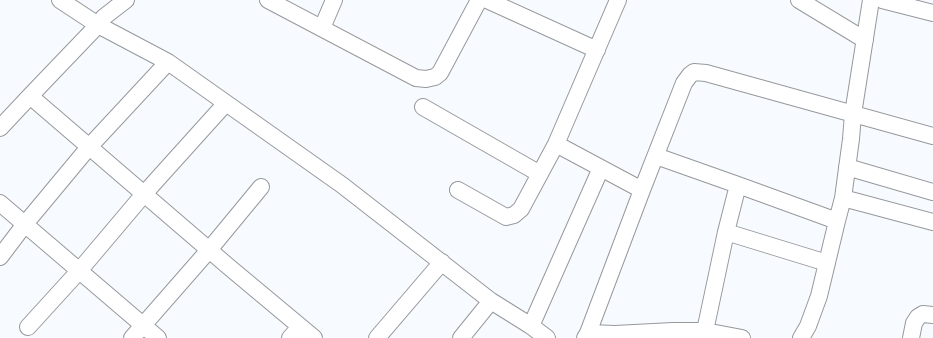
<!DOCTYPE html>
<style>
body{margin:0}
canvas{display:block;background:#f7fafe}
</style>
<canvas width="933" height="338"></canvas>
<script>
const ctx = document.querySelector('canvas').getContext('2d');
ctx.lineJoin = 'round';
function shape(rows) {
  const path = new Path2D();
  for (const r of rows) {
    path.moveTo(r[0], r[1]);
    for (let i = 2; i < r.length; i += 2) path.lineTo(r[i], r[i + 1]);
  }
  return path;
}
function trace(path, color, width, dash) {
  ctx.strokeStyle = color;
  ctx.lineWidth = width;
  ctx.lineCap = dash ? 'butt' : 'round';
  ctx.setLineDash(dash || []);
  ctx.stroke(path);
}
const minor = shape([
 [60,0,98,25,168,62,342,185,491,301,531,326,547,338],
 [268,0,416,78,426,79,435,77,440,73,479,0],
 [487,0,597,50],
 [799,0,865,40],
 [882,0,933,13],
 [322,28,334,0],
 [30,96,229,267,314,338],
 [423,107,540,174],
 [0,128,30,96,98,25,104,17,126,0],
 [556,144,642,190],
 [656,156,738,185,837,221],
 [847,167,933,192],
 [458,190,506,217,514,215,521,209,556,144,618,0],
 [843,198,933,222],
 [0,203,158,338],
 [726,232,827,263],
 [0,257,25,224,89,147,168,62],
 [531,326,601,168],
 [28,327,79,271,144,194,226,103],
 [705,331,726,232,738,185],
 [588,333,615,334,673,331,705,331,742,338],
 [132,338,209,250,261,187],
 [290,338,300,327],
 [377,338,442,262],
 [461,338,491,301],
 [585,338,588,333,642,190,684,83,690,75,694,72,706,73,933,136],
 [801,338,808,326,819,296,837,221,843,198,851,139,853,114,871,0],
 [911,338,914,323,918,317,923,314,933,315]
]);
trace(minor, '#96999c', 18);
trace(minor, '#fff', 16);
</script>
